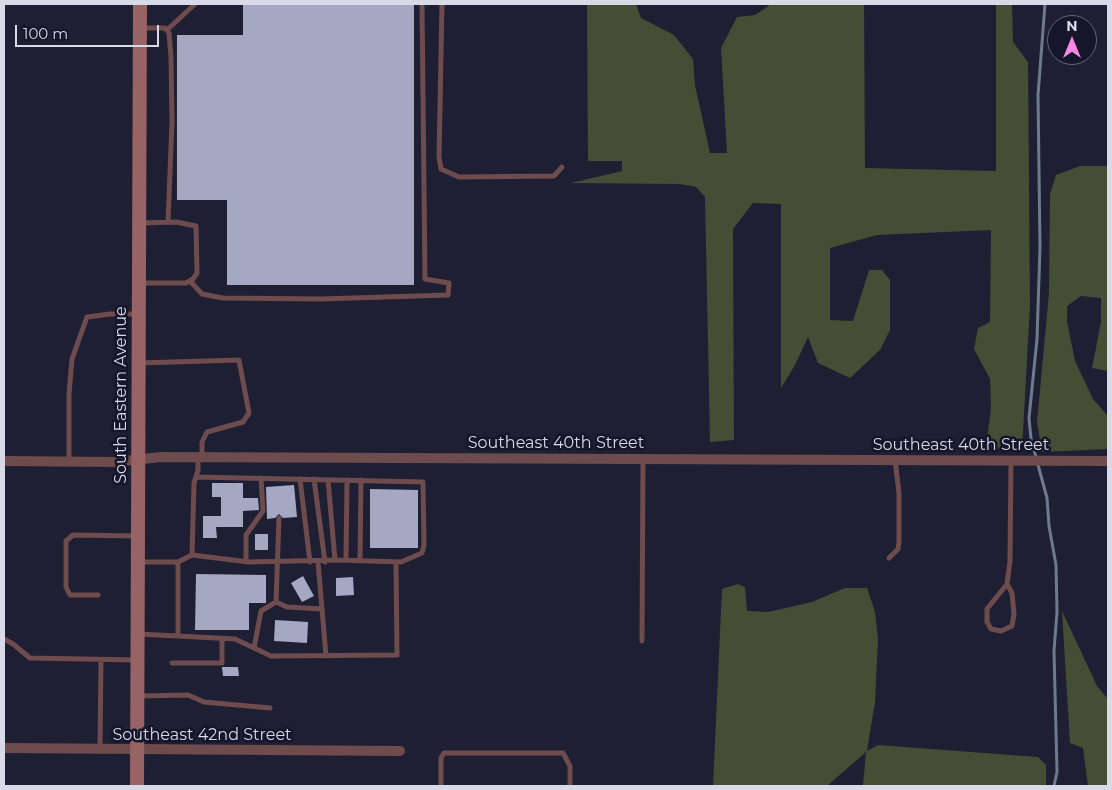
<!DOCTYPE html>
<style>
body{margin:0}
#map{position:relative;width:1112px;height:790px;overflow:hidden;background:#1e1f33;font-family:Montserrat,sans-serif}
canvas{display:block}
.frame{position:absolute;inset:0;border:5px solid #d8dae8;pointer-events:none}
.north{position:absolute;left:1047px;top:15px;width:50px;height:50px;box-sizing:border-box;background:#151629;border:1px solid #636475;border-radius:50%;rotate:0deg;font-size:14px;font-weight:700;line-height:20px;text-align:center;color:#d8dae8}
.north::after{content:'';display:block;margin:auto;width:18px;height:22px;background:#fc86e4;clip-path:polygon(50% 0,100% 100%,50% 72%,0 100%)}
.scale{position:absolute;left:15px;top:25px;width:144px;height:22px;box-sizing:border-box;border:2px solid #d8dae8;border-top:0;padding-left:6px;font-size:15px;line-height:18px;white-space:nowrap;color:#d8dae8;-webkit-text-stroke:4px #151629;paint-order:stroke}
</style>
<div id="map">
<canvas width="1112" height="790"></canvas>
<div class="frame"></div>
<div class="north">N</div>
<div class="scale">100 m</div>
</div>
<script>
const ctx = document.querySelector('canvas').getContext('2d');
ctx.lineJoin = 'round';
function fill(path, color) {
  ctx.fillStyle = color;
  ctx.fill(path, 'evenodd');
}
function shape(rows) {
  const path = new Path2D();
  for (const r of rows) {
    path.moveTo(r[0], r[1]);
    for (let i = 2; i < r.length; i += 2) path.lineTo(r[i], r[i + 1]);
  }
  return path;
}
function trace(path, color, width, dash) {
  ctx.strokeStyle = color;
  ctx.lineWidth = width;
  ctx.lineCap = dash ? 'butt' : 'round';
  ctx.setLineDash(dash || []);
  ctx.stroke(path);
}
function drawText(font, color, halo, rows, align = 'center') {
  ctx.font = font + ' Montserrat,sans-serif';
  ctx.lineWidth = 5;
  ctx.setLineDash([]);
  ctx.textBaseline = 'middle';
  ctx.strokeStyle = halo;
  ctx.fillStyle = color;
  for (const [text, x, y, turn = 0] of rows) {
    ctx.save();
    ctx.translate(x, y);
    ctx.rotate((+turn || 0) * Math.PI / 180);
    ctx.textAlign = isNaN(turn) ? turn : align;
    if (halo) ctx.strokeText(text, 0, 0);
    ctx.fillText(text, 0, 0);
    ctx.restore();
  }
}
const forest = shape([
 [587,4,636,4,641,18,674,35,693,59,695,85,710,153,727,153,721,48,737,17,755,15,771,4,864,4,865,168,996,171,996,4,1012,4,1013,42,1028,62,1030,305,1022,450,986,448,991,408,990,379,974,349,978,328,990,322,991,230,877,235,830,248,830,320,853,321,869,270,882,270,890,280,890,330,880,350,850,378,818,363,808,337,795,365,781,388,781,204,753,203,733,229,734,440,710,442,705,197,696,187,680,184,571,183,622,171,622,161,588,161],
 [1080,166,1108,166,1108,371,1092,368,1101,322,1101,298,1081,296,1067,306,1067,322,1075,361,1093,399,1108,416,1108,449,1042,452,1037,422,1049,293,1050,194,1056,175],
 [738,584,745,587,747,611,768,612,812,602,845,588,867,588,875,612,878,640,875,702,867,751,878,745,1038,757,1046,765,1046,786,863,786,866,752,827,786,713,786,722,589],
 [1062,611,1097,686,1108,699,1108,786,1088,786,1083,748,1070,743]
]);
const stream = shape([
 [1045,4,1038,95,1040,247,1037,339,1029,418,1031,439,1047,498,1049,526,1056,565,1057,612,1054,651,1057,772,1054,786]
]);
const building = shape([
 [243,4,414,4,414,285,227,285,227,200,177,200,177,35,243,35],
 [212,483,243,483,243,498,258,498,259,510,243,511,243,527,216,527,217,538,203,538,203,516,221,516,221,497,212,497],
 [294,485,297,517,283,518,279,514,275,518,267,519,266,487],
 [370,489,418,490,418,548,370,548],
 [255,534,268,534,268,550,255,550],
 [196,574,266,575,266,603,249,603,249,630,195,630],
 [303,576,314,596,302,602,291,583],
 [353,577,354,595,336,596,336,578],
 [275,620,308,622,307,643,274,641],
 [222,667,238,667,239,676,223,676]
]);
const lane = shape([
 [442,4,439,157,441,169,459,177,554,176,562,167],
 [141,28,165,28,169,33,171,57,172,122,168,222],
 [167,30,195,4],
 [190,281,202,294,223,298,321,299,448,295,449,283,425,279,422,4],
 [140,283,186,283,193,279,197,273,196,226,176,222,141,223],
 [139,363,239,360,249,413,243,422,207,432,202,442,202,457],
 [69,460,69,394,72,359,87,317,110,314,139,314],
 [300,479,310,562],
 [314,479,325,562],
 [328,480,335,560],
 [192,555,249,562,337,560,401,562,422,553,424,545,423,482,196,477],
 [889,558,898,549,899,542,899,493,895,459],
 [346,560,347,480],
 [246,561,246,535,263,511,261,478],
 [360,561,361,480],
 [178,562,192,555,194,483,198,470,198,458],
 [318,562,326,656],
 [1007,584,1012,593,1014,614,1012,626,1001,631,991,629,987,622,987,609,1007,584,1010,561,1011,461],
 [98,595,70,595,66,587,66,541,73,535,138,536],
 [276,602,279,518],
 [138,634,178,636,178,562,138,562],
 [178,636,235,639,271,656,397,655,396,562],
 [4,639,13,644,30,658,137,660],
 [642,641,643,459],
 [254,648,261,611,276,602,287,607,322,609],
 [172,663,222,663,222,639],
 [138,696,188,695,204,702,270,708],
 [100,749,101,660],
 [441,786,441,758,444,753,563,753,570,766,570,786]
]);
const street = shape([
 [4,461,115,462,161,457,1108,461],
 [4,748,400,751]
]);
const secondary = shape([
 [137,786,140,4]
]);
const streetNames = [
 ["South Eastern Avenue",121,395,-90],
 ["Southeast 40th Street",556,443],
 ["Southeast 40th Street",961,445],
 ["Southeast 42nd Street",202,735]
];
fill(forest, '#434e35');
trace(stream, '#6e7b8e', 3);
fill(building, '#a5a8c2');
trace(lane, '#6e4c4d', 5);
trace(street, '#6e4c4d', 10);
trace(secondary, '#986365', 14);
drawText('16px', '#d8dae8', '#151629', streetNames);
</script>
